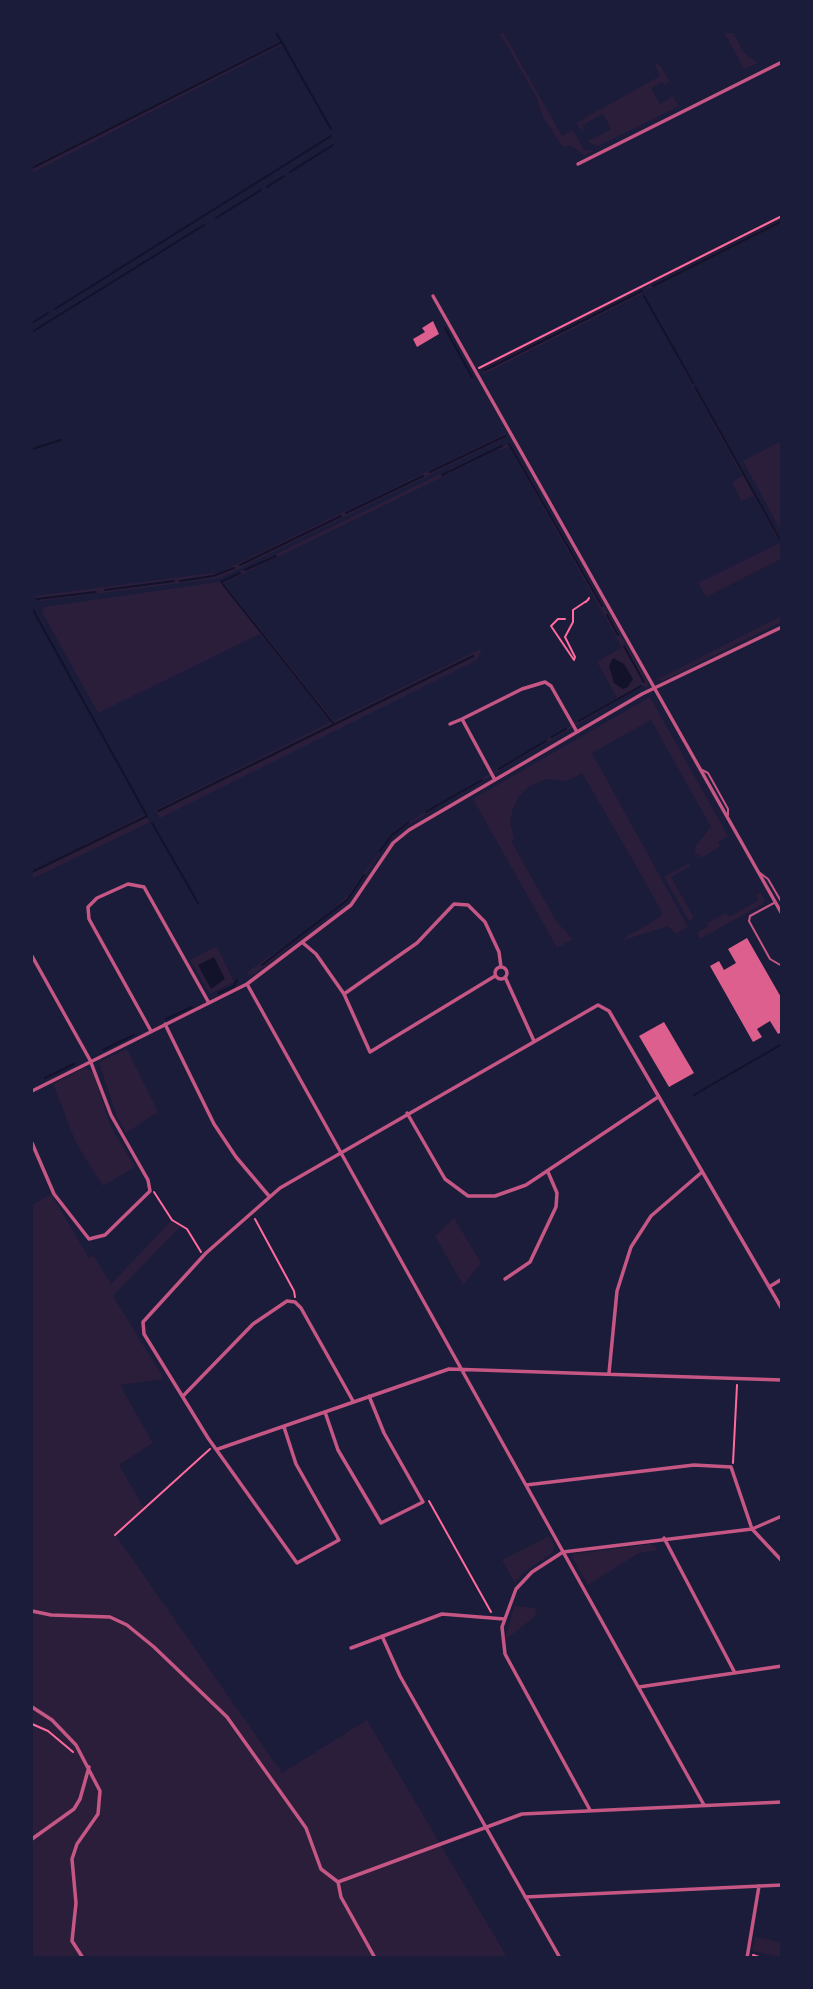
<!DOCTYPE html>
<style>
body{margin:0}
#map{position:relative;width:813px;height:1989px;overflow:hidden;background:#1b1b3a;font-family:"Titillium Web",sans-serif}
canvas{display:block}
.frame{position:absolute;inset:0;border:33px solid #1b1b3a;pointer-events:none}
</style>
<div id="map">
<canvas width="813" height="1989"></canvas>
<div class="frame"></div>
</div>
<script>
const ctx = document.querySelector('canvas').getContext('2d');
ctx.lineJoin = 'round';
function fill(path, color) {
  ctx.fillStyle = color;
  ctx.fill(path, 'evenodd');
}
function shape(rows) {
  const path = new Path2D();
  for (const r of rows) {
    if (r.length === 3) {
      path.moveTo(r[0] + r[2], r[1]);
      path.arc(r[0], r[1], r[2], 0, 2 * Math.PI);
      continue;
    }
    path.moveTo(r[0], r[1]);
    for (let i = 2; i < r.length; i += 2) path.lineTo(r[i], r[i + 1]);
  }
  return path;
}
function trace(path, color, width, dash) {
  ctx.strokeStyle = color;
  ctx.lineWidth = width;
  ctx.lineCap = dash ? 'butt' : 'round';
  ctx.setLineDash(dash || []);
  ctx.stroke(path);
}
const green = shape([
 [499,32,503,32,562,136,573,130,584,150,594,151,584,155,570,145,563,147,543,117,536,96],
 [724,32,733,32,744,53,758,63,744,69],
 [280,41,282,45,32,173,32,166],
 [654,63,660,65,669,81,665,86,662,82,651,88,660,104,671,98,670,92,679,106,598,146,590,143,587,137,591,140,611,129,603,114,583,125,583,132,576,123,660,76],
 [781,219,781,223,647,290,647,287],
 [640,290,781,538,781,559,706,597,698,583,780,543,754,496,741,501,732,482,742,476,642,294,482,375,486,367],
 [506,433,505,438,220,578,41,601,34,596,220,572],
 [781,441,781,531,743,461],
 [510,443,648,682,647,688,643,686,401,829,388,841,348,900,255,974,249,975,247,972,312,927,347,896,395,830,617,698,597,662,622,647,509,447,498,450,224,583,334,721,482,648,477,660,160,818,155,810,331,722,260,634,98,713,42,612,43,607,219,582,467,461],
 [781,616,781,622,663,681,656,680],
 [650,697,728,836,718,842,720,845,715,850,701,858,698,854,694,856,696,845,711,827,651,720,592,753,688,927,676,934,668,926,618,942,660,917,662,912,628,852,582,773,567,781,548,779,530,786,518,797,513,809,510,821,514,839,511,841,557,922,573,939,557,948,473,799],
 [145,814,150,822,32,879,32,871],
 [689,863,690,866,671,877,694,918,689,921,664,877],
 [760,892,765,900,763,904,700,939,697,933,708,926,707,923,726,913,729,917,759,900,756,895],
 [217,946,234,982,210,994,190,960],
 [127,1049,158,1112,126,1133,118,1119,99,1062],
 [84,1068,93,1072,110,1125,135,1167,103,1186,76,1143,53,1084],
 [51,1194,89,1258,93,1255,111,1284,171,1221,181,1226,113,1296,164,1379,120,1385,153,1443,119,1465,144,1508,115,1534,282,1773,367,1720,507,1957,32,1957,32,1205],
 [454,1218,481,1263,463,1285,435,1236],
 [549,1536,555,1546,552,1553,523,1573,515,1583,502,1560],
 [651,1544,659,1550,639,1553,588,1585,572,1557,574,1554],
 [514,1606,535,1608,537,1615,505,1640],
 [755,1937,781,1942,781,1957,752,1951]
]);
const water = shape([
 [613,658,624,664,633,679,628,687,623,689,614,683,609,666],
 [214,957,225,979,211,989,198,965]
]);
const stream = shape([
 [276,32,331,129],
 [32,168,282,42],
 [290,172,333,145],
 [267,187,284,176],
 [216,218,261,190],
 [653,286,782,221],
 [644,296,693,383],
 [55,309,331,136],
 [32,323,48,313],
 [445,328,472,377],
 [32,332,204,225],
 [485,370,642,291],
 [695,387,782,543],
 [509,444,602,606],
 [32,449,61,440],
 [430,472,505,436],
 [442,475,502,446],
 [346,513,423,476],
 [240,565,341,516],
 [245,570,276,556],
 [240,573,221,582,333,723],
 [180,581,213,576,234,568],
 [105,590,174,581],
 [37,599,96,592],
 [607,615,618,635],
 [624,646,644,682],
 [579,721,641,686],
 [552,737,566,729],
 [499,769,546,741],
 [158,811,473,656],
 [426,812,482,780],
 [152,823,198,903],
 [380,851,392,835,408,823],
 [32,872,147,816,33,610],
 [262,965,347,900,364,875],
 [219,993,234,986,237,980],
 [166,1019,192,1007],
 [103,1050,134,1035],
 [45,1078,74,1064],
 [694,1095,782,1044]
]);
const building = shape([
 [433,321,439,334,417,347,413,339,425,332,422,328],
 [747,938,782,999,782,1032,778,1034,770,1021,757,1029,762,1037,753,1042,710,966,719,961,724,970,736,963,728,949],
 [664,1022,694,1073,669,1087,639,1036]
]);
const path = shape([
 [479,368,782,216],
 [565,619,558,619,551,626,574,660,575,657,565,637,573,622,573,610,588,600,589,598,586,602],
 [154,1192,172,1220,187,1229,201,1252],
 [255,1219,294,1291,295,1297],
 [733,1463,737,1385],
 [429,1501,491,1612],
 [115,1535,210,1449],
 [32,1724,48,1731,73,1752],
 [753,1955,762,1958]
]);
const service = shape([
 [702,770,708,773,728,809,728,815],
 [760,873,768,879,782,903],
 [774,903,750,916,749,921,770,959,782,966]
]);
const minor = shape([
 [578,164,782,62],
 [433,296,782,914],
 [450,724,462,719],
 [495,780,462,719,522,689,545,682,551,686,577,732],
 [303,943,316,954,344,994,370,1052,495,976],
 [32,956,90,1060,111,1115,148,1180,150,1191,105,1235,89,1239,54,1194,32,1143],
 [501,973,6],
 [505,977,534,1041],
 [247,984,704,1805],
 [344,994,417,943,454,904,468,905,485,922,499,952,501,967],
 [165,1024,214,1124,236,1157,269,1196],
 [151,1031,89,919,88,907,97,898,128,884,144,887,209,1003],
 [32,1091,247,984,351,905,393,843,409,830,642,694,782,627],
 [407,1113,445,1179,468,1196,495,1196,526,1185,658,1097],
 [505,1279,530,1262,556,1207,557,1193,548,1172],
 [769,1287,782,1279],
 [609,1373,617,1291,631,1247,651,1216,702,1172],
 [183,1396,253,1324,287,1301,295,1302,301,1308,353,1401],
 [325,1412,338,1450,381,1523,423,1502,384,1433,369,1396],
 [284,1427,296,1464,339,1540,297,1563,208,1438,144,1334,143,1322,206,1253,280,1188,598,1005,609,1011,782,1309],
 [218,1449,449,1369,782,1380],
 [526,1485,694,1465,731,1467,752,1529,782,1561],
 [664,1538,735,1673],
 [32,1611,51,1615,110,1617,127,1625,154,1647,227,1717,306,1828,321,1869,338,1882],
 [382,1636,400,1676,560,1958],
 [351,1648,442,1614,504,1619],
 [639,1687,782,1666],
 [32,1707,52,1720,76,1745,100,1791,98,1814,77,1844,72,1859,76,1903,72,1941,83,1958],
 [590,1810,505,1654,502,1627,516,1589,532,1572,563,1552,752,1529,782,1516],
 [32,1839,74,1809,80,1799,89,1767],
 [338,1882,522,1814,782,1802],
 [338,1882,341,1897,375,1958],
 [525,1897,782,1885],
 [747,1958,759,1886]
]);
fill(green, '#2a1e3b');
fill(water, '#12122b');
trace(stream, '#12122b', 2);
fill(building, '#dd5f8e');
trace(path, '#ff6b9d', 2);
trace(service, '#c65784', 2);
trace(minor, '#c65784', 3.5);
</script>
